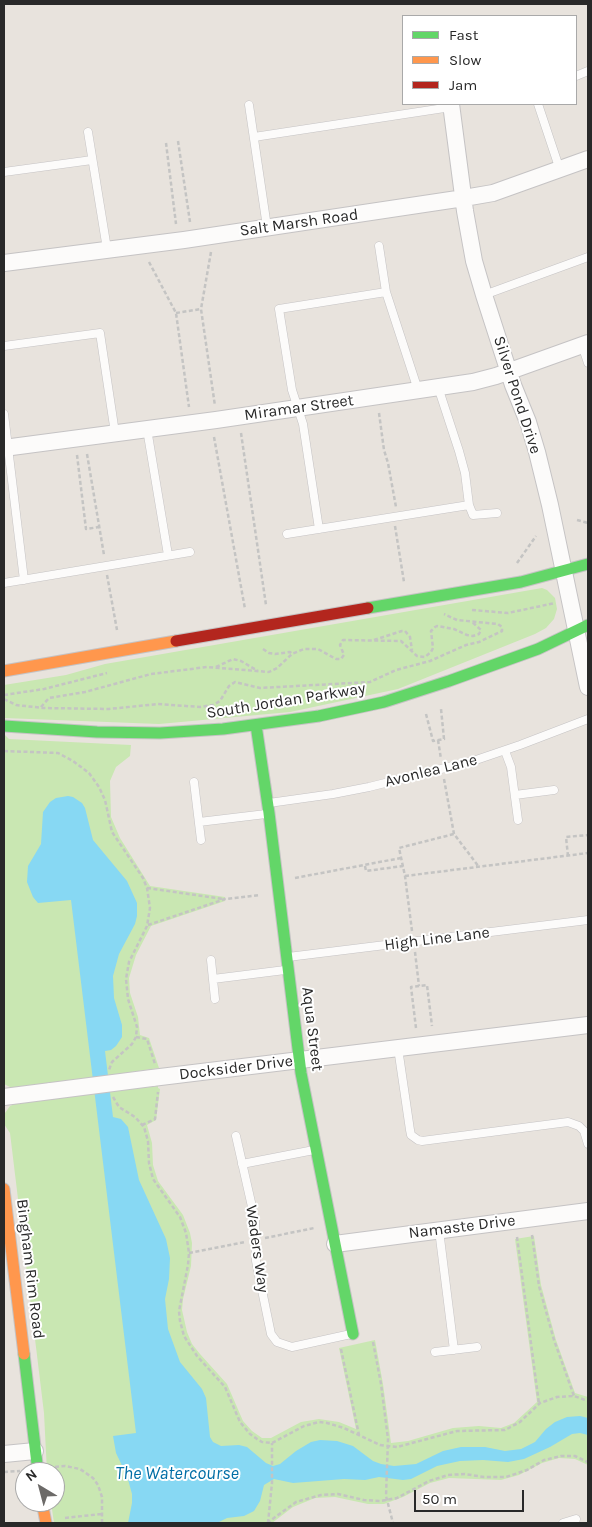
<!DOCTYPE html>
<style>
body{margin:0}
#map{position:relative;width:592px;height:1527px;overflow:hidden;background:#e8e3dd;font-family:Karla,sans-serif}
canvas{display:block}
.frame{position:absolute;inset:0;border:5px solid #292929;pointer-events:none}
.legend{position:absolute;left:402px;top:15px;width:175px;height:90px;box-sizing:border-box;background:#fff;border:1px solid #a9a9a9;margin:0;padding:6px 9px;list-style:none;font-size:15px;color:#292929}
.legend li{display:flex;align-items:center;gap:10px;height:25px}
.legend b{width:25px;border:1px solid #a9a9a9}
.north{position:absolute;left:15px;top:1462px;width:50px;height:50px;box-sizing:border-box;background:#fff;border:1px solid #a9a9a9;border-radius:50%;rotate:323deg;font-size:14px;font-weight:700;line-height:20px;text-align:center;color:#292929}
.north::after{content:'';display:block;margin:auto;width:18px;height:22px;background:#6c6a68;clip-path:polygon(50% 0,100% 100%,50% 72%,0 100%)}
.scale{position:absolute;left:414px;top:1490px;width:110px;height:22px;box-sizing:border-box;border:2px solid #292929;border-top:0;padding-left:6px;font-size:15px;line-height:18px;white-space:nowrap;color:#292929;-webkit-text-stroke:4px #fff;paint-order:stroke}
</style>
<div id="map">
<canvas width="592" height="1527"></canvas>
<div class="frame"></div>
<ul class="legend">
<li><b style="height:6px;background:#63d668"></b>Fast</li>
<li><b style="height:6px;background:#ff974d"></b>Slow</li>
<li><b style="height:6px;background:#b3261e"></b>Jam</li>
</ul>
<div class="north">N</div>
<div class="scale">50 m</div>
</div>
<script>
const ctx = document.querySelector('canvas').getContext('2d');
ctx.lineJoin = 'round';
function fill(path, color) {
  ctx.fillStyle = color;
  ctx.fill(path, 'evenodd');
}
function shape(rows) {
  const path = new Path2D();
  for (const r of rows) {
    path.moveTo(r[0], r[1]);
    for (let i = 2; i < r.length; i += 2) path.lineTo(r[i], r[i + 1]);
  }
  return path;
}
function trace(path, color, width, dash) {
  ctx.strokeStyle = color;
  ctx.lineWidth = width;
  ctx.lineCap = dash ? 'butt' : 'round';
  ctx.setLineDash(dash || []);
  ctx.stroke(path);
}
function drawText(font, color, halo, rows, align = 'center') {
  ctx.font = font + ' Karla,sans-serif';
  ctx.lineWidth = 4;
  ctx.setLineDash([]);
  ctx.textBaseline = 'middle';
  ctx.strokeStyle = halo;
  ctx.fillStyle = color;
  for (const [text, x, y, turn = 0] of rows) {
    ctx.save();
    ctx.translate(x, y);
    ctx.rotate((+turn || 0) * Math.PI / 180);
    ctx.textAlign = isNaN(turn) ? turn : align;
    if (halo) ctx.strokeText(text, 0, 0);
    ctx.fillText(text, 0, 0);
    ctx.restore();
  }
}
const green = shape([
 [542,588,547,590,555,598,557,609,554,619,546,628,535,634,398,689,290,712,159,724,4,718,4,685,66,675,105,664],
 [4,734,9,739,131,745,130,756,116,767,110,781,111,817,120,838,150,886,225,897,225,901,151,926,136,955,129,978,130,993,138,1017,140,1035,149,1038,159,1068,14,1089,4,1084],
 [158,1086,158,1088,160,1089,156,1120,147,1125,152,1143,153,1165,158,1181,183,1215,190,1233,192,1243,191,1266,183,1299,182,1310,187,1332,192,1344,200,1354,227,1384,243,1421,252,1431,262,1438,271,1438,301,1422,319,1419,339,1422,356,1429,339,1348,375,1340,383,1384,391,1443,408,1441,453,1428,479,1426,501,1428,514,1423,537,1402,515,1239,534,1236,541,1285,556,1340,575,1393,588,1397,588,1465,575,1459,559,1458,542,1463,519,1475,501,1480,449,1478,430,1483,403,1497,384,1504,368,1504,335,1497,315,1498,293,1507,272,1523,54,1523,51,1502,55,1502,55,1472,47,1472,44,1413,10,1133,4,1124,5,1113,10,1106,17,1103]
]);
const water = shape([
 [68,796,73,797,82,803,85,808,93,840,127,881,137,903,137,916,135,924,119,954,113,976,114,998,122,1025,122,1037,116,1046,111,1050,105,1051,113,1117,121,1119,128,1127,139,1180,166,1239,170,1258,169,1279,165,1299,168,1329,180,1362,202,1389,206,1398,210,1437,213,1442,221,1446,239,1445,247,1447,266,1463,273,1466,280,1464,296,1451,311,1442,320,1440,337,1441,353,1446,373,1461,381,1464,394,1466,416,1464,443,1451,461,1447,485,1447,505,1451,521,1449,535,1442,546,1429,555,1422,567,1417,580,1416,588,1418,588,1435,580,1433,572,1434,550,1447,524,1459,508,1462,483,1460,460,1461,437,1466,411,1479,403,1480,379,1477,365,1480,344,1479,293,1483,274,1479,264,1485,260,1501,254,1511,244,1516,227,1518,217,1523,128,1523,132,1503,132,1494,127,1476,116,1453,113,1436,136,1433,71,900,38,903,33,897,27,882,28,866,41,844,43,812,50,802,56,798]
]);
const path = shape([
 [178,141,190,222],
 [166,143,176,224],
 [211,252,201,309,215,406],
 [149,262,176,313,189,407],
 [176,313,201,309],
 [379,413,384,450,388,463,396,507],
 [241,433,266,605],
 [214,437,245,609],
 [87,454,104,555],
 [77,455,86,529,99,527],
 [577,520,588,523],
 [395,526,404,582],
 [517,563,536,536],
 [107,575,117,630],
 [472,610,508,613,555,603],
 [374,640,402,631,405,631,410,637,412,650],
 [263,649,269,653,275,654,290,652,292,654],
 [216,667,233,659,241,661,258,671],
 [4,695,44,689,107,673],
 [4,699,16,705,43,708,109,709,158,704,200,707,213,705,220,701,229,686,235,682,260,688,370,682,396,670,430,661,466,645,479,642,502,631,502,627,498,624,457,620,444,614],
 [41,707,49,698,85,692,151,674,207,667,269,672,277,668,292,654,304,649,318,649,336,659,341,659,344,655,340,645,343,640,401,641,417,656,425,657,431,652,433,648,431,631,435,627,437,626,454,629,467,635,473,636,479,634,481,630,472,622],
 [426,714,433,741,444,739,441,709],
 [438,740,441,759],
 [4,751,58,753,73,761,89,773,99,787,105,800,112,832,143,878,147,888,150,908,147,926,129,962,126,979,128,999,137,1027,136,1037,132,1044,112,1062,109,1070],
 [444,779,454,834,479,867],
 [568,856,566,837,588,835],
 [365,866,366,871,403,866],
 [405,876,588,853],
 [295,878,401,858],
 [147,888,223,899],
 [148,925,225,899,260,895],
 [412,931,405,876,399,848,454,834],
 [415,952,419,986],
 [416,1028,411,987,427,985,432,1026],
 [136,1037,147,1039,155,1064],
 [113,1097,119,1107,135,1117,144,1127,148,1141,149,1163,153,1179,180,1217,186,1233,189,1253,188,1265,179,1311,180,1321,184,1336,197,1356,225,1387,240,1422,250,1434,257,1439,262,1442,272,1443,304,1426,319,1422,327,1423,344,1428,380,1445,397,1447,457,1431,505,1430,520,1422,540,1403,557,1397,574,1396,588,1401],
 [142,1125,155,1119,158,1092],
 [532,1235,539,1286,554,1340,574,1396],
 [517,1237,539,1404],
 [265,1238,314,1228],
 [189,1253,245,1242],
 [373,1342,381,1384,388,1439,386,1496,393,1523],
 [341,1349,359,1435],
 [55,1467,65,1466,80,1469,93,1478,98,1485,102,1497,102,1523],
 [4,1472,20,1471],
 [65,1518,101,1514],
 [267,1523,296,1502,321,1495,338,1494,364,1500,380,1501,397,1498,429,1481,448,1475,465,1474,484,1477,506,1477,527,1470,544,1460,561,1456,575,1456,588,1462],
 [268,1523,272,1483,272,1443]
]);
const lane = shape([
 [576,76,588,71],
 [538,104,560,170],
 [249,105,267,227],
 [88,132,107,249],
 [254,137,451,107],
 [4,172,92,160],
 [379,246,386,292,418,390],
 [484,295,588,257],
 [582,345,588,363],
 [4,346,100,333,115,433],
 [438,387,459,451,465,473,469,505,473,515,497,513],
 [4,414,24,580],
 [147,429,168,555],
 [319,529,303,424,292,390,279,309,386,292],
 [287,534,469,505],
 [4,583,190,552],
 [505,751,511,767,518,820],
 [194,782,201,840],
 [515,795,554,790],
 [269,803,333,794,369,787,473,761,520,745,588,719],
 [199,822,266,814],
 [288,957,588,920],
 [211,960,215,999],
 [213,979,285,970],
 [398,1048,410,1130,411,1135,418,1140,422,1141,568,1122,579,1126,584,1131,588,1144],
 [236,1136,255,1220,256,1261,271,1334,277,1342,292,1347,351,1334],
 [242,1164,314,1150],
 [439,1230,454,1350],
 [435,1352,477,1347],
 [563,1523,576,1519]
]);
const street = shape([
 [451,104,465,211,474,261,484,295,513,385,528,422,537,452,550,505,588,687],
 [4,263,184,240,464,198,493,193,588,159],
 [4,448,216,420,473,382,496,376,588,343],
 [152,1078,588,1025],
 [4,1097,51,1091],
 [335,1244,588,1211],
 [4,1454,35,1451]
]);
const fast = shape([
 [368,608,521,582,588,564],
 [256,725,269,813,301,1073,353,1334],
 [4,726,97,732,160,733,223,729,319,716,384,702,449,681,538,649,588,625],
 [24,1354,38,1472]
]);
const slow = shape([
 [4,671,176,641],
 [4,1189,24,1354],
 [42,1502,46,1523]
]);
const jam = shape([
 [176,641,368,608]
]);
const streetBridge = shape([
 [51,1091,152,1078]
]);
const streetNames = [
 ["Salt Marsh Road",299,223,-8],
 ["Silver Pond Drive",517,395,72],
 ["Miramar Street",299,408,-8],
 ["South Jordan Parkway",286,701,-9],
 ["Avonlea Lane",431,771,-14],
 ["High Line Lane",437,939,-7],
 ["Aqua Street",312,1029,83],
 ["Docksider Drive",236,1068,-7],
 ["Namaste Drive",462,1227,-7],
 ["Waders Way",257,1249,82],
 ["Bingham Rim Road",30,1269,83]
];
const waterNames = [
 ["The Watercourse",177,1474]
];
fill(green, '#c9e7b2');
fill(water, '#87d8f3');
trace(lane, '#c5c3c4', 9);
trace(street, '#c5c3c4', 18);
trace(fast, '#c5c3c4', 13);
trace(slow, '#c5c3c4', 13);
trace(jam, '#c5c3c4', 13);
trace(path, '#c4c4c3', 2.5, [4, 2.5]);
trace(lane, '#fcfbfa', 8);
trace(street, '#fcfbfa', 16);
trace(fast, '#63d668', 11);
trace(slow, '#ff974d', 11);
trace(jam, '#b3261e', 11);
trace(streetBridge, '#c5c3c4', 18, []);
trace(streetBridge, '#fcfbfa', 16);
drawText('16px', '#292929', '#fff', streetNames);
drawText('italic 18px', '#006ea6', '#fff', waterNames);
</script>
